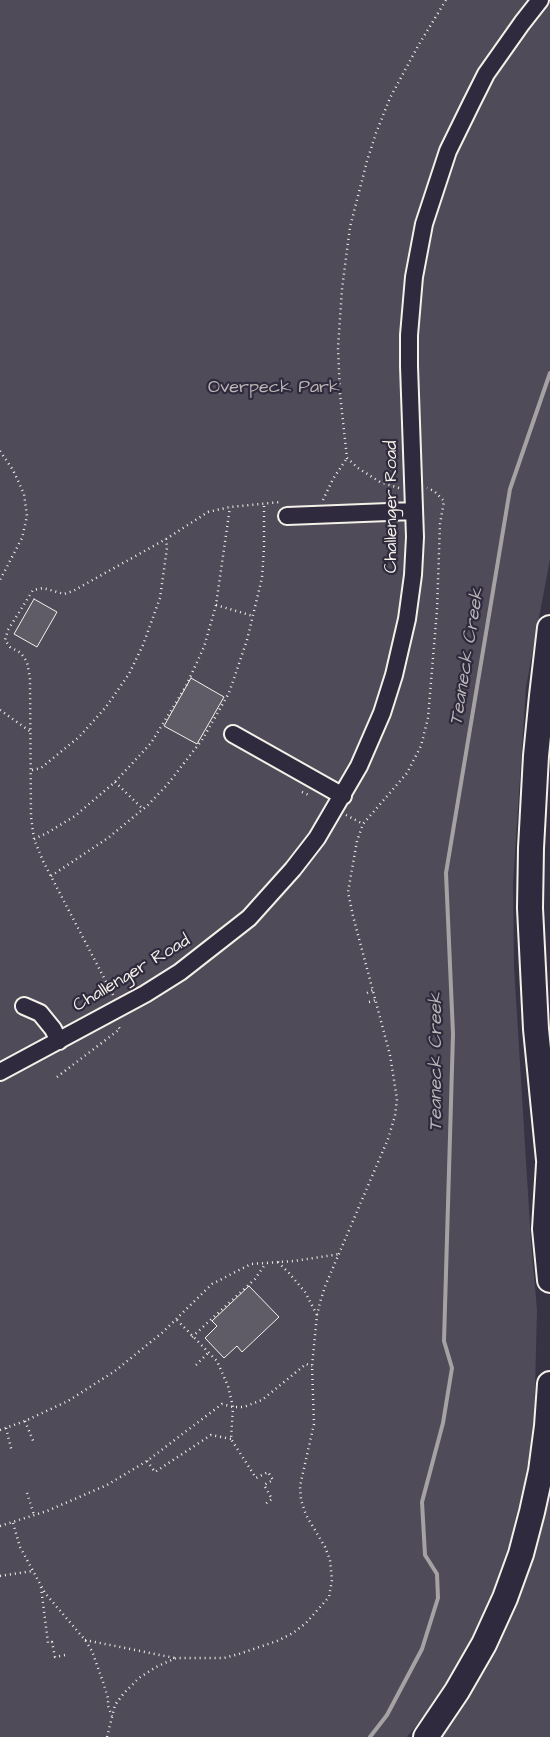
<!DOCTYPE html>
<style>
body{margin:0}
canvas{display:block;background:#373244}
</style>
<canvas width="550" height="1737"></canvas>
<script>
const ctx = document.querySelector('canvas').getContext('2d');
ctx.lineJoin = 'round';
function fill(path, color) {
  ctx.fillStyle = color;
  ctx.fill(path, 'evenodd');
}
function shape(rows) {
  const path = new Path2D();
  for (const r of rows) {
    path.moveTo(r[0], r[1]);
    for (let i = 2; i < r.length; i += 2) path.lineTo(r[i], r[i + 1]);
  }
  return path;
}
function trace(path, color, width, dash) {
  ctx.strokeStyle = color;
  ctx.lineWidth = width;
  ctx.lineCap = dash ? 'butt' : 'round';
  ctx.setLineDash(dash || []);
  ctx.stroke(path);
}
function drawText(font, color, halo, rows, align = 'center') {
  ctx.font = font + ' "Architects Daughter",sans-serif';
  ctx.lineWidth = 4.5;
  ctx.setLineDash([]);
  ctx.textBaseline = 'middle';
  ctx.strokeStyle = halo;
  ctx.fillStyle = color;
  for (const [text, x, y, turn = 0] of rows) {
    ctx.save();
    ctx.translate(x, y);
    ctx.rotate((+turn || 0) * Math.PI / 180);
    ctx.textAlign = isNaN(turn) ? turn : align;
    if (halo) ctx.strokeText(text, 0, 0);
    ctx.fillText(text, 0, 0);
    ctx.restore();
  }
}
const green = shape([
 [0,0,550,0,550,559,526,687,513,883,514,967,531,1242,537,1310,534,1428,525,1480,510,1542,489,1602,447,1687,407,1737,0,1737],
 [550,1433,550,1737,439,1737,486,1669,530,1558]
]);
const stream = shape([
 [370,1737,387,1715,422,1649,438,1598,437,1574,425,1555,422,1502,443,1423,452,1368,444,1341,453,1034,446,873,510,489,550,373]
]);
const building = shape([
 [34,599,57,612,37,647,14,634,34,599],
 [191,678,224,697,197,744,164,726,191,678],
 [249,1286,279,1317,242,1352,237,1346,224,1358,205,1338,217,1326,212,1321,249,1286]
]);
const path = shape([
 [0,451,13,470,24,494,27,516,22,538,0,580],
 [399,488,380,482,358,468,347,458,340,394,338,348,342,289,350,227,367,161,376,133,390,98,418,46,446,0],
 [323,500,333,479,347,458],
 [216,605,253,616],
 [0,710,31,732],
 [32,770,41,768,79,737,106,707,129,674,143,645,160,598,167,548,166,539],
 [115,782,143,809],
 [302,792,311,796],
 [346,815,363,824],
 [34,839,47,833,75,816,115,782,151,743,186,686,204,647,216,605,230,507],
 [51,876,108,838,148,805,167,785,202,740,229,693,247,640,262,578,264,548,264,503],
 [367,993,373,990],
 [113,995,43,861,34,839,31,817,30,678,27,662,21,653,10,647,5,640,8,630,33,590,43,588,64,594,73,591,166,539,208,512,230,507,281,502],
 [369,1002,376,1000],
 [57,1077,120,1029,118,1026],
 [278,1262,289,1273,305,1292,317,1315],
 [177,1320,217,1361,228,1386,233,1407,231,1439,256,1478,268,1472,273,1480,264,1485,272,1499,264,1505],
 [192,1337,255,1279,266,1263],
 [196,1365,208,1353],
 [25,1421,34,1443],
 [6,1428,12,1452],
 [0,1430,25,1421,68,1401,115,1371,163,1332,212,1284,251,1264,294,1261,340,1254],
 [147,1461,155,1472,211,1435,231,1439],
 [27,1493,34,1515],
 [13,1523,20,1547,45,1593,85,1640,92,1651,103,1682,108,1698,108,1706,112,1716],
 [0,1526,47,1511,107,1485,147,1461,222,1404,233,1407,244,1407,262,1400,306,1364,312,1366],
 [0,1576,33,1571],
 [41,1587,48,1643,52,1642,55,1657,65,1655],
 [85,1640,175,1658],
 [107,1737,115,1705,124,1693,139,1678,156,1667,176,1658,224,1658,239,1654,277,1641,293,1633,306,1623,329,1597,332,1580,330,1560,325,1547,306,1515,301,1500,300,1486,314,1424,312,1366,317,1315,321,1299,326,1284,388,1139,395,1116,397,1099,390,1055,353,916,348,892,357,841,363,824,407,773,421,746,428,718,437,610,440,524,444,501,434,491,427,488]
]);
const minor = shape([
 [287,516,414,511],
 [233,734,343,796],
 [24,1006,40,1013,53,1029,59,1041],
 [0,1072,145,994,180,972,249,918,293,869,317,838,359,766,382,713,394,675,407,619,413,575,415,537,409,366,409,335,414,277,424,224,448,151,471,104,486,74,522,23,540,0]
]);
const highway = shape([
 [550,628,542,696,536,756,531,848,530,908,536,1029,550,1170],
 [549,1164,545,1229,550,1280],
 [426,1737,457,1691,484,1644,505,1598,521,1554,532,1512,541,1471,547,1426,550,1384]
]);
const parkNames = [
 ["Overpeck Park",274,388]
];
const streetNames = [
 ["Challenger Road",392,507,-90],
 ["Challenger Road",132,974,-31]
];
const waterNames = [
 ["Teaneck Creek",468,657,-81],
 ["Teaneck Creek",437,1062,-90]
];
fill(green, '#504b59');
trace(stream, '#a6a2a4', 4);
fill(building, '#5f5c67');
trace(building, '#f4f1e8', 1);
trace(minor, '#f4f1e8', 20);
trace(highway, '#f4f1e8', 28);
trace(path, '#f4f1e8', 2.5, [1, 4]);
trace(minor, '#2f2a3d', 16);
trace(highway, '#2f2a3d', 24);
drawText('18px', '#bbb7b6', '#2f2a3d', parkNames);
drawText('18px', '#f4f1e8', '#2f2a3d', streetNames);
drawText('italic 19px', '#bab6b5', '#2f2a3d', waterNames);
</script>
